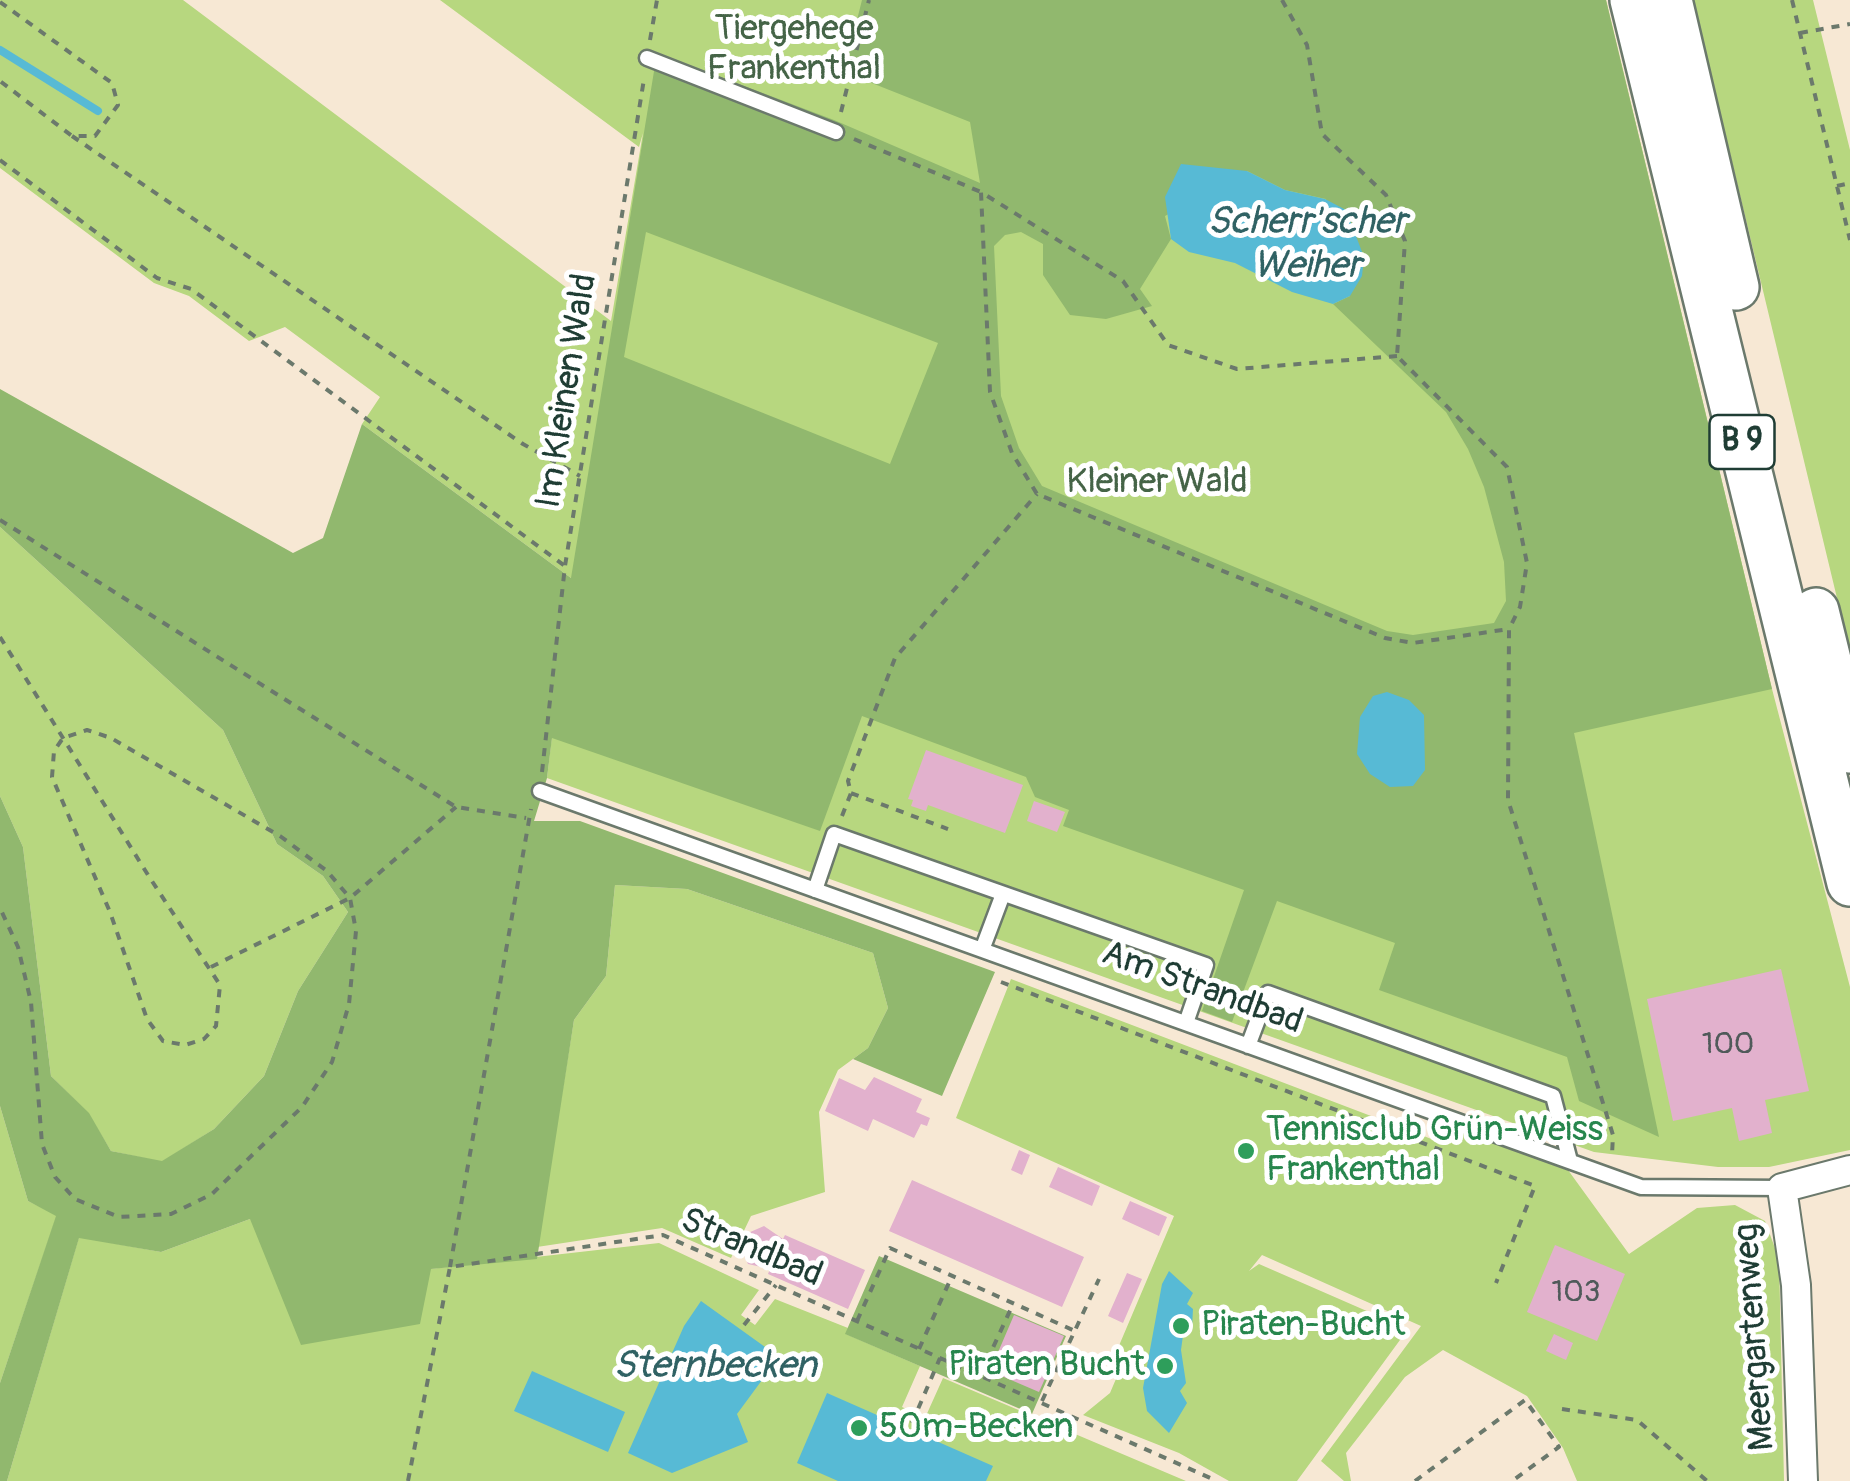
<!DOCTYPE html>
<meta charset="utf-8">
<style>
body{margin:0}
canvas{display:block;background:#f7e8d4}
</style>
<canvas width="1850" height="1481"></canvas>
<script>
const ctx = document.querySelector('canvas').getContext('2d');
ctx.lineJoin = 'round';
function fill(path, color) {
  ctx.fillStyle = color;
  ctx.fill(path, 'evenodd');
}
function shape(rows) {
  const path = new Path2D();
  for (const r of rows) {
    path.moveTo(r[0], r[1]);
    for (let i = 2; i < r.length; i += 2) path.lineTo(r[i], r[i + 1]);
  }
  return path;
}
function trace(path, color, width, dash) {
  ctx.strokeStyle = color;
  ctx.lineWidth = width;
  ctx.lineCap = dash ? 'butt' : 'round';
  ctx.setLineDash(dash || []);
  ctx.stroke(path);
}
function drawText(font, color, halo, rows, align = 'center') {
  ctx.font = font + ' Pangolin,sans-serif';
  ctx.lineWidth = 10;
  ctx.setLineDash([]);
  ctx.textBaseline = 'middle';
  ctx.strokeStyle = halo;
  ctx.fillStyle = color;
  for (const [text, x, y, turn = 0] of rows) {
    ctx.save();
    ctx.translate(x, y);
    ctx.rotate((+turn || 0) * Math.PI / 180);
    ctx.textAlign = isNaN(turn) ? turn : align;
    if (halo) ctx.strokeText(text, 0, 0);
    ctx.fillText(text, 0, 0);
    ctx.restore();
  }
}
const green = shape([
 [0,0,183,0,611,321,643,133,639,147,440,0,1606,0,1772,689,1850,987,1850,1150,1769,1167,1718,1167,1594,1152,547,778,571,578,362,424,380,397,285,327,249,341,189,296,154,283,0,168],
 [1693,0,1813,0,1850,150,1850,652],
 [0,527,223,730,277,844,323,876,348,912,298,991,264,1076,214,1129,162,1162,111,1151,88,1113,51,1076,23,847,0,796],
 [615,885,687,889,873,953,888,1008,868,1048,838,1070,819,1112,825,1192,751,1216,731,1258,662,1228,537,1247,574,1020,606,976],
 [1011,979,1442,1143,1449,1127,1568,1170,1629,1254,1697,1208,1735,1205,1765,1221,1779,1259,1784,1481,1577,1481,1563,1448,1527,1396,1443,1350,1405,1377,1346,1453,1351,1481,1344,1481,1321,1461,1421,1326,1262,1255,1249,1271,1259,1264,1408,1329,1297,1481,1229,1481,1179,1453,1083,1415,1110,1393,1127,1353,1118,1348,1174,1216,956,1118],
 [0,1106,28,1201,57,1215,0,1383],
 [250,1219,430,1269,659,1243,759,1290,741,1315,755,1325,775,1299,848,1328,846,1334,920,1366,902,1407,925,1418,943,1378,1186,1481,7,1481,79,1237,161,1252]
]);
const forest = shape([
 [862,0,1606,0,1772,689,1574,733,1659,1137,1579,1101,1567,1057,1379,990,1395,943,1277,901,1232,1022,1202,1011,1244,890,1063,826,1069,810,1035,797,1026,777,862,716,820,831,552,738,547,778,534,821,580,821,995,972,942,1096,853,1059,868,1048,888,1008,873,953,687,889,615,885,606,976,574,1020,537,1259,431,1269,420,1324,301,1345,250,1219,161,1252,79,1238,7,1481,0,1481,0,1383,56,1216,28,1201,0,1106,0,796,23,847,51,1076,89,1113,111,1151,162,1161,214,1129,264,1076,298,991,348,912,323,876,277,844,223,730,0,527,0,389,293,553,323,538,362,424,571,578,657,53,834,120,980,183,970,122,844,72],
 [1247,171,1285,190,1326,199,1350,296,1333,304,1446,412,1468,449,1484,487,1504,562,1506,601,1494,623,1413,635,1387,631,1042,486,1019,448,1001,396,994,246,1005,235,1021,232,1043,244,1043,275,1070,315,1106,319,1152,306,1140,289,1171,239,1165,216],
 [646,232,938,343,890,464,624,357],
 [879,1256,1066,1336,1032,1414,845,1334]
]);
const water = shape([
 [1181,164,1247,171,1285,190,1325,199,1346,210,1364,257,1362,276,1350,296,1333,304,1292,292,1235,263,1189,252,1171,239,1165,197],
 [1387,692,1409,700,1424,715,1425,770,1413,786,1390,787,1370,774,1357,754,1360,717,1373,696],
 [1169,1271,1193,1293,1187,1304,1193,1309,1192,1328,1184,1328,1181,1350,1186,1383,1180,1391,1187,1403,1169,1433,1147,1411,1143,1388,1162,1284],
 [701,1301,779,1357,737,1414,748,1442,672,1473,628,1453,684,1326],
 [532,1371,625,1412,608,1452,514,1411],
 [827,1393,993,1466,986,1481,838,1481,797,1463]
]);
const stream = shape([
 [0,50,98,111]
]);
const building = shape([
 [926,750,1023,785,1005,833,928,805,926,811,911,806,913,800,908,799],
 [1034,801,1065,812,1057,832,1027,821],
 [1781,969,1809,1091,1765,1100,1772,1133,1739,1141,1732,1108,1673,1121,1647,999],
 [874,1077,922,1099,916,1112,930,1118,927,1126,921,1124,914,1138,873,1119,868,1131,825,1111,839,1078,865,1090],
 [1019,1150,1030,1155,1022,1175,1011,1170],
 [1058,1167,1100,1186,1092,1206,1049,1187],
 [912,1180,1084,1257,1062,1307,889,1231],
 [1130,1201,1167,1217,1159,1236,1122,1219],
 [764,1226,783,1239,785,1235,865,1270,848,1309,768,1274,770,1269,748,1264,741,1249,748,1233],
 [1555,1245,1625,1274,1597,1341,1527,1312],
 [1127,1273,1142,1279,1123,1323,1108,1316],
 [1014,1315,1064,1336,1039,1392,990,1371],
 [1554,1334,1573,1343,1566,1360,1546,1351]
]);
const path = shape([
 [1282,0,1307,45,1322,134,1386,195,1405,241,1397,356,1507,467,1527,563,1520,607,1509,629,1508,800,1613,1135,1612,1155],
 [1792,0,1850,240],
 [0,2,112,83,118,105,95,136,72,136,0,81],
 [1800,33,1850,24],
 [650,40,657,0],
 [841,112,869,0],
 [72,136,523,444,580,476],
 [854,139,981,192],
 [0,160,157,278,191,289,565,566],
 [1837,186,1850,183],
 [1397,356,1237,369,1168,345,1123,281,981,192,990,392,1012,453,1037,494,1385,638,1413,643,1509,629],
 [0,520,456,807,526,818],
 [0,637,63,738,148,875,220,985,216,1026,204,1039,185,1045,163,1041,147,1019,110,912,52,777,54,751,63,738,87,730,111,738,280,836,327,871,350,898,356,931,349,1004,332,1062,302,1107,212,1194,171,1214,119,1217,75,1199,55,1177,42,1144,31,1002,18,947,0,908],
 [542,772,565,566,644,79],
 [851,793,948,829],
 [842,816,851,793,848,781,895,658,1037,494],
 [211,967,350,898,456,807],
 [1001,982,1535,1186,1496,1283],
 [450,1267,531,809],
 [857,1321,890,1248,1075,1331],
 [744,1325,776,1285],
 [919,1349,952,1276],
 [980,1376,1013,1304],
 [1042,1401,1099,1279],
 [1562,1409,1637,1420,1707,1481],
 [912,1423,940,1358],
 [408,1481,450,1267,663,1235,1217,1481],
 [1415,1481,1525,1400,1559,1447,1512,1481]
]);
const service = shape([
 [647,58,836,132],
 [540,791,1641,1187,1782,1188],
 [815,890,834,834,1206,965,1186,1023],
 [982,950,1003,894],
 [1248,1046,1268,993,1553,1096,1570,1161]
]);
const minor = shape([
 [1803,1481,1796,1285,1782,1188,1850,1170]
]);
const trunk = shape([
 [1633,0,1850,883],
 [1669,0,1736,287],
 [1816,611,1850,750]
]);
const markers = [
 [1246,1151,10,"#2e9e5b"],
 [1181,1326,10,"#2e9e5b"],
 [1165,1366,10,"#2e9e5b"],
 [859,1428,10,"#2e9e5b"]
];
const numberNames = [
 ["100",1728,1045],
 ["103",1576,1293]
];
const shields = [
 [1742,442,65]
];
const shieldNames = [
 ["B 9",1742,442]
];
const parkNames = [
 ["Tiergehege",794,30],
 ["Frankenthal",794,70],
 ["Kleiner Wald",1157,483]
];
const streetNames = [
 ["Im Kleinen Wald",568,391,-81],
 ["Am Strandbad",1202,989,20],
 ["Strandbad",751,1249,23],
 ["Meergartenweg",1756,1337,-94]
];
const leisureNames = [
 ["Tennisclub Grün-Weiss",1266,1131],
 ["Frankenthal",1266,1171],
 ["Piraten-Bucht",1201,1326],
 ["Piraten Bucht",1145,1366,"right"],
 ["50m-Becken",879,1428]
];
const waterNames = [
 ["Scherr'scher",1307,223],
 ["Weiher",1307,267],
 ["Sternbecken",715,1367]
];
fill(green, '#b7d77f');
fill(forest, '#91b86e');
fill(water, '#57bad5');
trace(stream, '#57bad5', 8);
fill(building, '#e2b1cd');
trace(service, '#6b796c', 19);
trace(minor, '#6b796c', 32);
trace(trunk, '#6b796c', 50);
trace(path, '#6b796c', 4, [8, 8]);
trace(service, '#fff', 14);
trace(minor, '#fff', 28);
trace(trunk, '#fff', 45);
for (const [x, y, r, color] of markers) {
  const dot = new Path2D();
  dot.arc(x, y, r, 0, 2 * Math.PI);
  ctx.fillStyle = color;
  ctx.fill(dot);
  trace(dot, '#fff', 4);
}
drawText('30px', '#505a5a', null, numberNames);
for (const [x, y, w] of shields) {
  const box = new Path2D();
  box.roundRect(x - w / 2, y - 27, w, 54, 8);
  ctx.fillStyle = '#fff';
  ctx.fill(box);
  trace(box, '#1f3d34', 2.5);
}
drawText('bold 32px', '#1f3d34', null, shieldNames);
drawText('35px', '#456447', '#fff', parkNames);
drawText('35px', '#1f3d34', '#fff', streetNames);
drawText('35px', '#27864d', '#fff', leisureNames, 'left');
drawText('italic 38px', '#306264', '#fff', waterNames);
</script>
